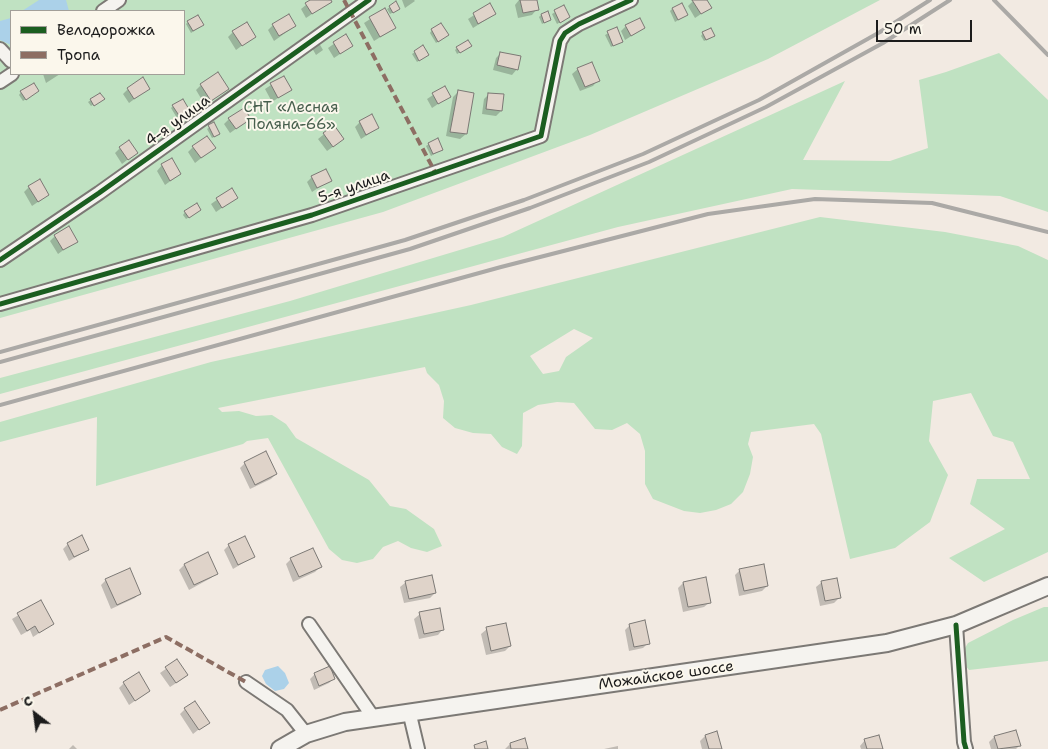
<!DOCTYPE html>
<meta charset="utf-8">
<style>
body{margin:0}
#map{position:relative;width:1048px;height:749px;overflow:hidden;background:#f2eae2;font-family:"Shantell Sans",sans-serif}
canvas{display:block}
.legend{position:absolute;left:10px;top:10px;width:175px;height:65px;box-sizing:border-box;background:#fbf7ec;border:1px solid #a29f99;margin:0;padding:6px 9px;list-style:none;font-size:15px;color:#1c1c1c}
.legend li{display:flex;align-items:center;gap:10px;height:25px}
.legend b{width:25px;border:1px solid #a29f99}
.north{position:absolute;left:10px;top:689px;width:50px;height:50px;-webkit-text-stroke:4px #fbf7ec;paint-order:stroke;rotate:330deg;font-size:14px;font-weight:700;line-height:20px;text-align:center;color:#1c1c1c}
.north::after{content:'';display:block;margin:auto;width:18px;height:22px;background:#1c1c1c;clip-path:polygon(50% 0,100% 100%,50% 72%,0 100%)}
.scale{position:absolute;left:876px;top:20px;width:96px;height:22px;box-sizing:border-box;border:2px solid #1c1c1c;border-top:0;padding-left:6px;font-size:15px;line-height:18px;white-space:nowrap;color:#1c1c1c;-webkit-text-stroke:4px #fbf7ec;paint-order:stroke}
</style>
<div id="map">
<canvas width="1048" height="749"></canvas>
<ul class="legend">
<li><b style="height:6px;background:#1b5e20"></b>Велодорожка</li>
<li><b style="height:6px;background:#8d6e63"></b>Тропа</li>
</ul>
<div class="north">С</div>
<div class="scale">50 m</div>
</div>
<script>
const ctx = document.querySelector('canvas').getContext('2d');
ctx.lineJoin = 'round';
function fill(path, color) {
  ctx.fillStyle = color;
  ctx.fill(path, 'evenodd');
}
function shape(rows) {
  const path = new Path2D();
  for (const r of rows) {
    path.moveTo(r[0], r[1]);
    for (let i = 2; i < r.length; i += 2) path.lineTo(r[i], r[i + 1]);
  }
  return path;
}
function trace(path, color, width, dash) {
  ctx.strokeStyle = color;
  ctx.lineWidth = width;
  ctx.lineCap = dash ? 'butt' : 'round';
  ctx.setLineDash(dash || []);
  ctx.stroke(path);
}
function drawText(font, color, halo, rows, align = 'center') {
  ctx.font = font + ' "Shantell Sans",sans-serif';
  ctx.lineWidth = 4;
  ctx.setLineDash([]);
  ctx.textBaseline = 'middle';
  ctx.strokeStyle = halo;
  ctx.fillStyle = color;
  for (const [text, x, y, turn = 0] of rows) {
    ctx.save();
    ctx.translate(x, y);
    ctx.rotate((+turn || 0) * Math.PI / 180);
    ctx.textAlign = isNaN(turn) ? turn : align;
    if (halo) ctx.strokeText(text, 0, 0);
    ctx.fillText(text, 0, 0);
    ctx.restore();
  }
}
const green = shape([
 [0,0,880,0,768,59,590,135,383,212,0,318],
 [11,11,184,11,184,74,11,74],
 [999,53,1048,100,1048,212,1000,196,792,189,618,227,0,394,0,378,290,301,503,237,845,81,803,160,890,161,928,148,919,80,946,72],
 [820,217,945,232,1018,246,1048,260,1048,552,984,582,949,558,1005,529,970,504,977,479,1030,479,1013,442,993,436,971,393,933,401,929,441,948,475,930,522,895,548,850,559,821,434,814,424,751,432,748,444,753,457,750,474,743,492,731,504,716,510,700,513,684,511,653,499,645,484,645,451,640,434,627,423,612,430,595,429,574,403,557,402,538,405,523,413,522,446,517,454,502,447,491,434,473,433,455,428,443,418,444,401,439,385,427,373,425,367,218,408,222,412,239,411,256,416,272,415,286,424,296,438,369,480,390,506,406,509,434,529,442,546,427,552,411,548,398,541,383,547,373,559,357,563,342,560,329,549,268,438,247,441,243,444,96,486,97,417,0,442,0,422,211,362,471,305],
 [574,329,593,338,566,357,559,371,543,374,530,356],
 [1044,607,1048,607,1048,661,969,670,959,658,968,643,1013,620]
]);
const water = shape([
 [39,0,66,0,69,11,22,11],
 [11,18,11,45,0,40,0,21],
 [278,666,285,673,289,683,284,689,275,691,266,684,262,676,265,670]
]);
const shadow = shape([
 [312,0,330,2,306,18,301,9],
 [402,0,414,0,415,1,405,8],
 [519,0,535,0,537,9,532,15,518,18,515,5],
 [694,0,705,0,710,8,695,18,688,6],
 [396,3,396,11,390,14,387,9],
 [490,5,495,14,473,28,468,19],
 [564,7,569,17,557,24,552,14],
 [672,9,687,15,675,22,670,11],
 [384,10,395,28,374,41,364,23],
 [541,15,550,20,542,24,539,17],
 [188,22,203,25,191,33,186,24],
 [273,25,295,26,274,41,268,30],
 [626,26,644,28,625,40,621,31],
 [616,29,619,43,611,47,605,35],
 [432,30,445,37,436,43,430,33],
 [233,32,255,36,236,50,228,37],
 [703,33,711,38,704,41,701,36],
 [345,36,352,46,334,58,328,48],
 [319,43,323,50,316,55,312,48],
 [423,47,425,57,417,62,412,54],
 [457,48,468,48,457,54,455,50],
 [501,53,517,69,512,75,493,70,496,58],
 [578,69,598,80,593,86,580,91,572,74],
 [43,74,60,74,46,83],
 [283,77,290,90,272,102,265,89],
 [201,85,227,89,205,105,196,90],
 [445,87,450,96,432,108,427,99],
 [128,89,148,89,129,103,123,94],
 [21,92,35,93,23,101,19,95],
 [458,92,466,134,460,139,446,136,453,97],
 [100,94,102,99,91,106,88,102],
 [489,94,501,111,496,116,482,114,484,99],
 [173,106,186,113,177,118,171,108],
 [229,119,250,119,230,133,224,124],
 [360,122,378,128,361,139,355,127],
 [213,124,216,136,212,138,207,129],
 [333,127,337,144,327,151,318,139],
 [429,144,441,150,431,156,426,146],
 [193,147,214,148,195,163,188,152],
 [120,148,137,152,122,164,115,153],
 [162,165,180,174,165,185,157,171],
 [312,177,330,180,312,192,307,182],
 [29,187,48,195,32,206,24,192],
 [231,190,236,198,216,212,211,204],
 [185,212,198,212,186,219,183,215],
 [55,236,76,241,58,254,50,241],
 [245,463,276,474,271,479,250,489,240,468],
 [68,544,88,550,69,561,63,549],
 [229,545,253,557,233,569,224,550],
 [207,554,217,573,211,578,189,590,179,570,184,565],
 [291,559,320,567,315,572,293,582,286,564],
 [740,570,767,586,762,591,739,596,735,575],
 [705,579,710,602,704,607,683,612,678,588,683,583],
 [106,580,140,593,135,598,111,609,101,585],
 [406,582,435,593,430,598,404,603,400,587],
 [822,582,839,598,834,603,820,606,816,587],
 [40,602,53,624,33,637,30,630,21,635,12,619],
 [420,614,443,629,438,635,419,639,414,619],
 [630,625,648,643,643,648,629,651,625,630],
 [487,629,510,646,505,651,486,655,481,634],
 [177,661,181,680,170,687,160,673],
 [315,674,334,678,329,683,314,690,310,679],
 [124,683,149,691,129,705,119,688],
 [185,709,208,722,193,734,180,714],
 [705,736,720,749,702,749,700,741],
 [994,737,1019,746,1016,749,991,749,989,742],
 [865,740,881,749,861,749,860,746],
 [510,744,526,749,505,749],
 [73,745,77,749,69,749],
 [618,746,618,749,604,749]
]);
const building = shape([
 [310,0,331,0,332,2,312,14,305,3,310,0],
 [520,0,537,0,539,10,523,13,520,0],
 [692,0,707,0,712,8,701,14,692,0],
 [396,1,400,9,393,13,389,6,396,1],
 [490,3,496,14,478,24,473,13,490,3],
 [682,3,688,15,678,20,672,8,682,3],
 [564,5,570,17,560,23,554,10,564,5],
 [385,8,396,28,380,37,369,17,385,8],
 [548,11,551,20,544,23,541,14,548,11],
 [289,14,296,26,279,36,272,24,289,14],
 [198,15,204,25,193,31,187,21,198,15],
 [640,18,645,28,631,36,625,25,640,18],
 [247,22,256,37,242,46,232,31,247,22],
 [441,23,449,35,438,42,431,29,441,23],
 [617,27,623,42,613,46,607,31,617,27],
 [711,28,715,36,706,40,702,32,711,28],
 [346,34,353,46,340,54,333,42,346,34],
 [468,40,472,46,460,53,456,47,468,40],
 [423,45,429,55,419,61,414,51,423,45],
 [500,52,521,56,518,70,497,65,500,52],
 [592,62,600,81,585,87,577,68,592,62],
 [218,72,229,89,211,101,200,84,218,72],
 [284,76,292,90,278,98,270,83,284,76],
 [143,77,150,89,134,99,127,88,143,77],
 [34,83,39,91,26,100,20,91,34,83],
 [445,86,451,97,438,104,432,93,445,86],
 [458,90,474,93,467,134,450,132,458,90],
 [100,93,105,99,94,106,90,99,100,93],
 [488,93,504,94,502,111,486,109,488,93],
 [183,99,190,111,180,117,172,105,183,99],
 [244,108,251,119,236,129,228,118,244,108],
 [372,114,379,128,366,135,359,121,372,114],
 [214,122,220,134,214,137,208,125,214,122],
 [334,125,344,139,333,147,323,133,334,125],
 [207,136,216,148,201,158,192,146,207,136],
 [438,138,443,150,433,154,428,143,438,138],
 [129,140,138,153,128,160,119,147,129,140],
 [172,158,181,174,170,181,161,164,172,158],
 [326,169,332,181,317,188,311,176,326,169],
 [40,179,49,195,38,202,28,186,40,179],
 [232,188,238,198,222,208,216,198,232,188],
 [197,203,201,210,189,218,184,211,197,203],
 [69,226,78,242,63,250,54,235,69,226],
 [266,451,277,474,255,485,244,462,266,451],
 [82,535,89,550,74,557,67,543,82,535],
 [245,536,255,557,238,565,228,544,245,536],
 [313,548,322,567,299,577,290,558,313,548],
 [208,552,218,574,194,585,184,564,208,552],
 [764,564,768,586,744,591,739,569,764,564],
 [130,568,141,594,117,605,105,579,130,568],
 [432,575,436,593,409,599,405,581,432,575],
 [706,577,711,603,688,607,683,582,706,577],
 [837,578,841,598,825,601,821,581,837,578],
 [41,600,54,624,39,633,35,626,27,631,17,613,41,600],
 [440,608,444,630,424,634,419,612,440,608],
 [645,620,650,644,634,647,629,624,645,620],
 [506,623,511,646,491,651,486,627,506,623],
 [177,659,188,675,176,683,165,667,177,659],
 [330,666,335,679,319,686,314,673,330,666],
 [139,672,150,691,135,701,123,682,139,672],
 [195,701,210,723,199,730,184,708,195,701],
 [1016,730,1021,746,998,749,994,736,1016,730],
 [717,731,722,749,709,749,705,735,717,731],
 [879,735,883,749,867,749,864,739,879,735],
 [525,738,528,749,511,749,510,743,525,738],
 [486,741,488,749,475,749,474,745,486,741]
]);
const minor = shape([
 [103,11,119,0],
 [0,49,11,61],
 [0,82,12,74],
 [0,260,99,193,369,0],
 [0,304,312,215,541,136,560,41,565,33,579,24,631,0],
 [309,624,373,717],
 [956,625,964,742,966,749],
 [246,682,287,710,306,734],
 [409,711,418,749]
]);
const major = shape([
 [280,749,306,734,345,722,887,643,956,625,1048,586]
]);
const rail = shape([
 [994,0,1048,55],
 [0,352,405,240,524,200,643,154,759,100,880,32,930,0],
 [0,362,410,249,530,208,649,162,766,107,883,43,950,0],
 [0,405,501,267,708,214,815,199,932,203,1048,232]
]);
const quiet = shape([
 [344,0,435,172],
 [0,710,166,637,246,682]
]);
const cycleway = shape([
 [0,260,99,193,369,0],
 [0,304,312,215,541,136,560,41,565,33,579,24,631,0],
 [956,625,964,742,966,749]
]);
const parkNames = [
 ["СНТ «Лесная",291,108],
 ["Поляна-66»",291,125]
];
const streetNames = [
 ["4-я улица",178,121,-36],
 ["5-я улица",354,187,-19],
 ["Можайское шоссе",666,676,-8]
];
fill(green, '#c0e2c2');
fill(water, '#abd1e9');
fill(shadow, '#0003');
fill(building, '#dfd3c9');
trace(building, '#7c7975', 1);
trace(minor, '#7c7975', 16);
trace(major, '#7c7975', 20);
trace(minor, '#f5f3ef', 12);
trace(major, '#f5f3ef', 16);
trace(rail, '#aba9a6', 4);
trace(quiet, '#8d6e63', 4, [8, 4]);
trace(cycleway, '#1b5e20', 5);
drawText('15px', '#475f4d', '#fbf7ec', parkNames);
drawText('15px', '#1c1c1c', '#fbf7ec', streetNames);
</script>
